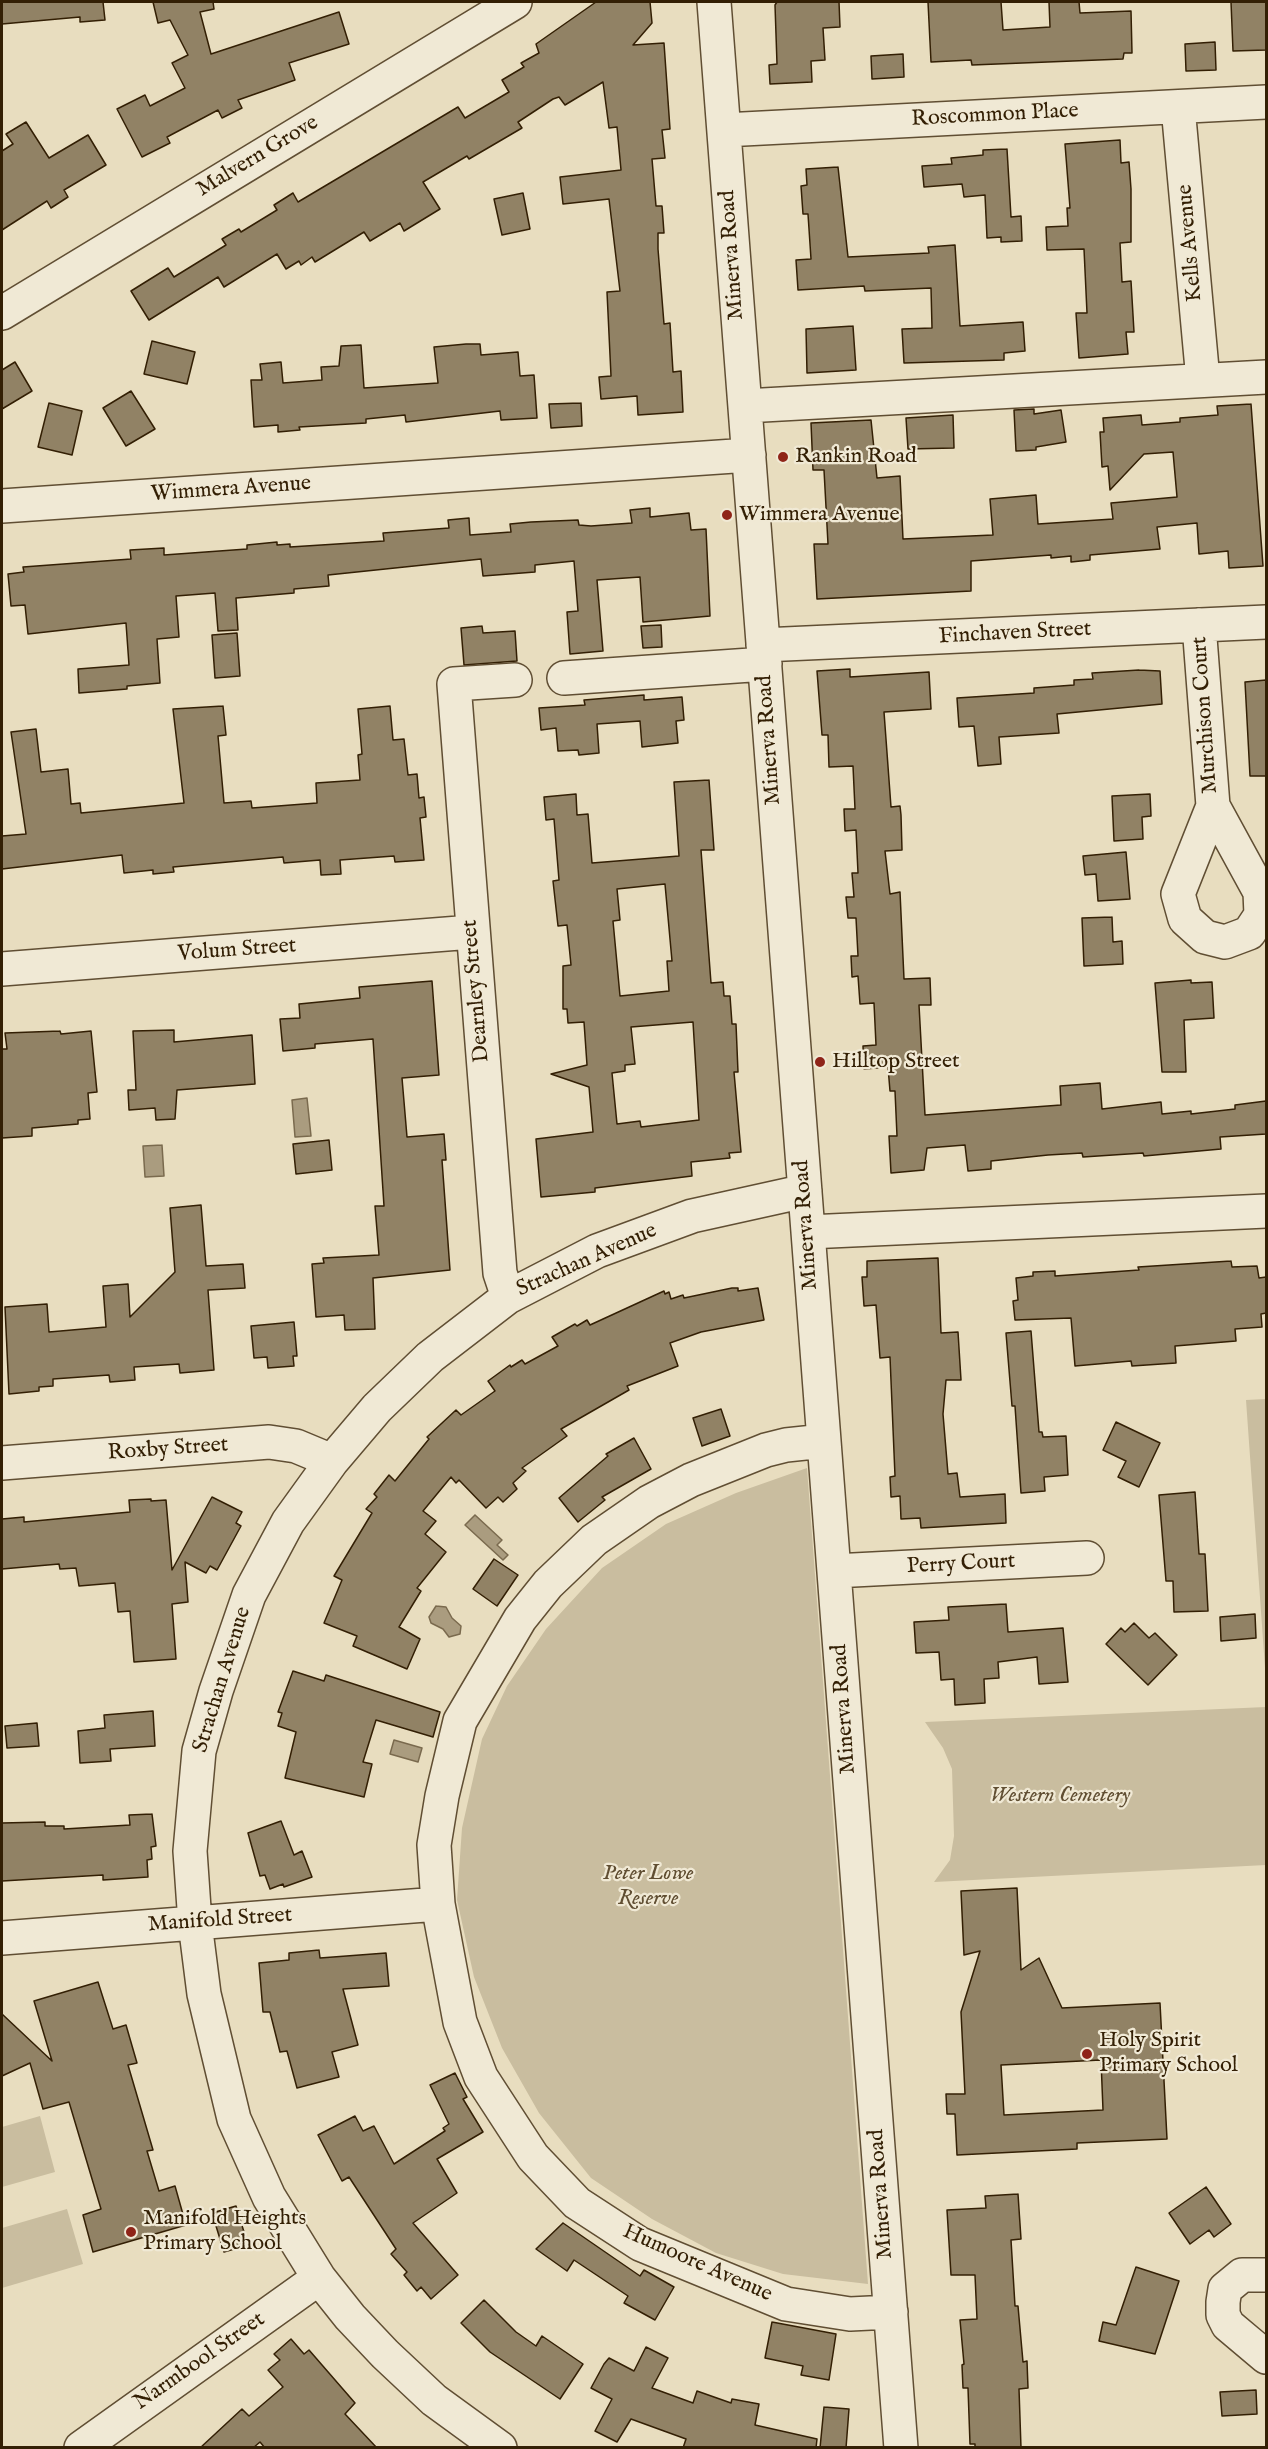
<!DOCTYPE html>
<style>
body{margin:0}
#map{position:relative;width:1268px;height:2449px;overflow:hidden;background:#e8ddbf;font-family:"IM FELL English",serif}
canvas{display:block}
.frame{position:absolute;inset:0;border:3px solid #331f04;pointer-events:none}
</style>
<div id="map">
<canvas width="1268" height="2449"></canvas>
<div class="frame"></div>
</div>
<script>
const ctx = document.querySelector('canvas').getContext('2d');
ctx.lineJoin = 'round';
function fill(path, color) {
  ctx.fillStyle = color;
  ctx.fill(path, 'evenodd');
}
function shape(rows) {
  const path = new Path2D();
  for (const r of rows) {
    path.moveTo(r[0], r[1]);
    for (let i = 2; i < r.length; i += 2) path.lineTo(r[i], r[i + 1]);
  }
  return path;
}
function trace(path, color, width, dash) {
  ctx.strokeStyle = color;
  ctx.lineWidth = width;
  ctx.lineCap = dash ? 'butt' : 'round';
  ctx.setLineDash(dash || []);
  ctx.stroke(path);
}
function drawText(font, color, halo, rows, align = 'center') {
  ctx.font = font + ' "IM FELL English",serif';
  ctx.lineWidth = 4.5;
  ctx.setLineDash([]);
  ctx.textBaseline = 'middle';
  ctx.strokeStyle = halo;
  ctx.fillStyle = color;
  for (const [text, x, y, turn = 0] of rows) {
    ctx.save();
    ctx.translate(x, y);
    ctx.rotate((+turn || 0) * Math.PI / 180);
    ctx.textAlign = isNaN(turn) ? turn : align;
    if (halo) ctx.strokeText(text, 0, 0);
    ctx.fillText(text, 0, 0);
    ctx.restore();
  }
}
const green = shape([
 [1266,1399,1266,1682,1246,1400],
 [807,1468,868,2284,783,2274,716,2253,652,2219,591,2178,539,2113,502,2048,474,1977,457,1900,462,1828,482,1739,507,1686,546,1629,602,1568,666,1524,736,1493],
 [1266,1707,1266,1865,934,1882,950,1860,954,1836,952,1769,943,1748,925,1722],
 [40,2116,55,2172,2,2187,2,2127],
 [67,2209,83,2264,2,2288,2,2228]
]);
const water = shape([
 [307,1098,311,1136,295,1137,292,1100,307,1098],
 [162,1145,164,1176,145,1177,143,1146,162,1145],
 [475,1515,502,1540,497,1545,508,1555,503,1560,465,1525,475,1515],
 [436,1606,446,1607,452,1618,461,1626,460,1634,449,1637,443,1629,431,1623,429,1617,436,1606],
 [394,1740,422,1748,418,1762,390,1754,394,1740]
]);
const building = shape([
 [2,2,103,2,105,20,80,22,80,17,2,24,2,2],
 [153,2,213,2,214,9,200,12,211,54,339,12,349,44,289,63,295,80,238,100,242,108,222,118,218,110,167,137,170,143,142,157,117,109,145,95,150,106,185,88,172,63,188,55,170,20,158,23,153,2],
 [596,2,650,2,652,23,633,45,664,43,670,129,662,130,665,158,652,159,656,206,662,206,664,233,658,233,658,249,664,324,670,323,673,372,681,371,683,412,638,415,637,396,601,399,599,377,611,376,607,292,620,291,609,199,563,204,560,177,621,170,617,127,609,128,603,82,565,105,559,97,553,99,518,122,522,128,469,159,467,156,423,182,440,209,404,231,400,223,370,241,364,232,315,262,312,257,301,265,299,261,286,269,277,254,224,287,218,277,149,320,131,291,168,268,174,277,226,245,222,239,239,229,241,232,277,210,274,205,293,193,298,202,458,107,465,118,509,92,502,80,524,67,521,63,539,53,536,44,596,2],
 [777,2,839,2,840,27,823,28,825,60,811,61,812,82,770,84,769,65,777,64,775,5,777,2],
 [928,2,1001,2,1003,30,1050,27,1049,2,1079,2,1080,13,1131,11,1132,53,1124,53,1123,59,972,65,971,60,931,62,928,2],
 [1231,2,1266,2,1266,50,1233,51,1231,2],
 [1215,42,1216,70,1186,71,1185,44,1215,42],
 [903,54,904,77,872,79,871,56,903,54],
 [26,122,49,158,88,135,106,165,64,190,68,197,51,208,47,201,2,230,2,151,13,144,6,134,26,122],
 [1120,140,1121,163,1129,162,1131,189,1131,242,1120,243,1122,282,1131,281,1134,332,1126,332,1128,354,1079,358,1076,313,1087,313,1084,249,1047,250,1046,227,1068,226,1067,208,1070,208,1065,144,1120,140],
 [1007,149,1011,217,1021,216,1022,241,1001,242,1001,237,987,238,985,195,964,197,962,184,924,187,922,166,952,164,951,158,983,155,983,150,1007,149],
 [838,167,848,257,929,253,928,247,955,245,960,326,1023,322,1025,351,1004,353,1004,360,904,363,902,329,932,328,931,288,865,291,864,286,798,290,796,260,811,259,808,214,803,214,801,186,807,185,806,169,838,167],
 [523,193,530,229,502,235,494,199,523,193],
 [853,326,856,370,807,373,806,329,853,326],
 [152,341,195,352,187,384,144,374,152,341],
 [466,344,480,344,481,355,518,352,520,376,534,375,537,418,501,420,500,411,406,422,405,415,366,419,366,423,299,427,300,430,278,432,278,425,254,427,251,380,262,380,260,364,281,362,283,383,322,380,321,367,339,366,341,346,361,345,364,388,438,383,434,347,466,344],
 [15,362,32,391,2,409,2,370,15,362],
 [131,391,155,429,126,446,103,408,131,391],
 [49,403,82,411,72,455,38,447,49,403],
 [581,403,582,426,551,428,549,404,581,403],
 [1251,404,1263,566,1229,568,1228,551,1199,554,1197,523,1157,527,1160,549,1090,555,1090,560,1071,562,1071,556,1051,558,1051,555,971,561,971,591,817,599,814,544,828,544,824,470,813,470,811,423,871,420,877,478,900,476,903,539,993,535,990,499,1036,495,1038,524,1113,519,1111,503,1177,497,1173,452,1144,454,1110,490,1108,466,1102,467,1100,432,1104,432,1103,418,1141,415,1142,425,1180,422,1180,418,1218,415,1217,406,1251,404],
 [1034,409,1034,414,1061,410,1066,442,1036,447,1036,450,1016,451,1014,410,1034,409],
 [953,415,954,448,908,449,906,418,953,415],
 [650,508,650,517,689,513,691,530,706,529,710,616,643,622,640,577,597,580,603,651,570,654,567,612,578,611,574,561,535,565,535,572,483,576,481,559,328,575,329,586,294,589,294,593,236,598,238,630,218,631,215,593,176,596,179,637,157,639,160,683,127,686,127,689,79,693,78,669,129,665,126,623,28,634,25,605,11,606,8,574,24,572,23,567,131,559,130,550,164,548,164,555,247,549,247,545,277,542,277,545,290,544,290,547,384,541,383,533,449,528,448,520,469,518,470,535,511,532,510,524,531,522,578,520,579,525,591,526,632,523,630,510,650,508],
 [661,625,662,647,643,648,641,626,661,625],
 [482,626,483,633,515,631,517,661,464,665,461,628,482,626],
 [237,633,240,676,215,678,212,635,237,633],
 [850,669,850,677,929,672,931,709,884,712,891,807,900,806,901,815,902,850,885,851,890,894,900,892,904,979,930,978,931,1005,919,1005,925,1115,1061,1105,1060,1086,1100,1083,1102,1109,1161,1102,1162,1114,1191,1111,1191,1114,1235,1109,1235,1105,1266,1101,1266,1134,1220,1137,1221,1149,1144,1156,1143,1153,1083,1157,1082,1153,1048,1155,991,1161,991,1169,968,1171,965,1145,927,1148,924,1170,891,1173,889,1136,897,1136,895,1091,890,1091,888,1067,864,1069,863,1046,876,1045,874,1003,860,1004,858,976,852,977,851,956,858,956,856,918,848,918,846,897,854,897,852,873,858,873,856,830,845,831,844,809,855,809,853,766,829,767,828,735,822,735,817,671,850,669],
 [1139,670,1160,671,1162,704,1057,714,1059,733,999,737,1001,764,978,766,974,726,959,727,957,698,1034,693,1034,688,1074,685,1074,680,1093,679,1092,673,1139,670],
 [1266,680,1266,776,1250,776,1245,682,1266,680],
 [644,695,644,700,682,697,684,720,676,721,678,743,642,747,640,721,597,724,599,753,579,755,578,750,558,751,556,728,541,730,539,708,585,705,584,700,644,695],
 [223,706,226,735,218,736,224,803,251,801,252,808,317,803,316,783,360,780,358,755,362,754,358,709,390,706,393,740,404,739,408,775,417,774,419,798,424,797,426,817,420,818,424,860,395,862,394,856,340,860,341,874,321,875,320,860,284,863,283,857,173,867,174,872,153,874,153,870,124,873,122,855,2,869,2,836,26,834,11,732,36,729,41,772,68,769,71,804,80,803,81,813,184,803,173,709,223,706],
 [709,780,714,850,701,850,711,983,723,982,724,996,730,996,732,1024,736,1024,738,1072,734,1072,741,1152,729,1153,730,1158,691,1162,692,1176,595,1188,595,1192,541,1197,536,1139,593,1132,589,1087,551,1074,587,1065,584,1022,568,1023,567,1009,563,1009,563,966,571,965,567,925,558,926,553,881,559,880,554,819,546,820,544,797,576,794,577,815,588,814,592,863,679,856,674,782,709,780],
 [665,884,672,961,667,961,669,991,620,996,613,921,620,920,617,889,665,884],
 [693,1022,699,1120,641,1127,640,1121,617,1124,612,1073,625,1071,625,1065,635,1064,631,1027,693,1022],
 [1150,794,1151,816,1142,817,1143,839,1114,841,1112,796,1150,794],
 [1126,852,1130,899,1098,901,1096,874,1085,875,1083,856,1126,852],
 [1112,917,1113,942,1122,941,1123,964,1084,966,1082,918,1112,917],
 [1191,980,1191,983,1212,982,1214,1018,1184,1020,1186,1072,1162,1072,1155,983,1191,980],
 [432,981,439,1075,402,1078,407,1137,444,1134,446,1160,442,1160,450,1270,373,1278,375,1329,345,1330,344,1315,316,1317,312,1264,324,1263,323,1258,379,1255,375,1206,384,1206,373,1039,315,1044,315,1048,283,1051,280,1019,300,1018,299,1004,360,998,359,987,432,981],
 [174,1030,174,1042,252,1035,255,1084,177,1090,175,1119,156,1120,155,1108,129,1110,128,1090,136,1090,133,1031,174,1030],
 [60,1031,61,1034,91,1031,97,1092,88,1093,90,1119,78,1120,78,1124,32,1128,32,1136,2,1138,2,1049,7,1049,5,1033,60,1031],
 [329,1140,332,1170,296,1174,293,1144,329,1140],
 [201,1205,206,1266,243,1264,245,1288,208,1290,214,1370,180,1373,179,1364,134,1367,135,1380,110,1382,109,1375,53,1379,53,1386,39,1387,39,1391,9,1394,5,1307,47,1304,49,1332,106,1327,103,1286,128,1284,130,1317,175,1272,170,1208,201,1205],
 [938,1258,941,1333,958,1332,961,1380,946,1380,943,1414,948,1474,957,1473,960,1497,1005,1494,1006,1523,921,1528,920,1518,901,1519,900,1496,891,1497,890,1477,895,1476,890,1357,880,1358,876,1305,864,1306,862,1277,867,1277,867,1261,938,1258],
 [1231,1261,1232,1267,1257,1266,1259,1278,1266,1277,1266,1313,1261,1314,1262,1327,1235,1329,1236,1341,1175,1346,1176,1363,1132,1366,1131,1361,1075,1366,1071,1318,1015,1320,1013,1301,1018,1300,1016,1278,1033,1276,1033,1272,1055,1271,1055,1276,1139,1270,1138,1267,1231,1261],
 [732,1288,738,1288,738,1291,758,1288,764,1320,701,1332,670,1343,678,1366,627,1386,629,1390,561,1429,567,1436,522,1468,526,1471,513,1483,517,1489,503,1502,498,1497,486,1508,459,1480,456,1483,451,1477,423,1511,436,1521,425,1534,446,1552,417,1588,421,1591,399,1627,420,1639,407,1669,353,1646,357,1636,324,1623,342,1580,334,1576,372,1513,366,1509,377,1497,374,1494,389,1475,395,1481,429,1439,427,1437,456,1410,461,1415,495,1391,488,1381,510,1365,511,1367,522,1360,525,1364,558,1346,552,1337,575,1324,577,1326,587,1320,590,1325,664,1291,665,1294,669,1292,671,1299,683,1295,684,1298,732,1288],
 [294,1322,297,1356,293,1356,294,1366,268,1368,267,1357,254,1358,251,1326,294,1322],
 [1031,1331,1039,1432,1042,1432,1043,1437,1066,1436,1068,1475,1044,1477,1045,1491,1021,1493,1015,1406,1012,1406,1006,1333,1031,1331],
 [721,1409,730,1436,702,1446,693,1418,721,1409],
 [1116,1422,1160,1443,1139,1487,1118,1477,1126,1461,1103,1450,1116,1422],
 [634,1438,651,1469,602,1497,605,1500,578,1522,559,1498,608,1456,606,1454,634,1438],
 [1195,1492,1199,1554,1205,1554,1208,1611,1174,1612,1173,1581,1166,1581,1159,1495,1195,1492],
 [212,1497,242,1512,236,1523,241,1526,217,1570,210,1566,206,1573,185,1562,188,1602,172,1604,176,1659,134,1662,130,1611,118,1612,115,1583,79,1586,76,1568,60,1569,59,1564,2,1569,2,1519,24,1517,24,1522,130,1512,129,1500,151,1499,151,1501,166,1500,172,1570,212,1497],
 [494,1559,518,1575,497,1606,473,1589,494,1559],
 [1006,1604,1008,1632,1063,1628,1068,1682,1039,1684,1037,1657,998,1662,999,1678,984,1679,985,1703,955,1705,954,1679,941,1680,939,1652,916,1653,914,1622,949,1620,948,1607,1006,1604],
 [1255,1614,1256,1638,1221,1641,1220,1617,1255,1614],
 [1134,1623,1149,1638,1155,1633,1177,1655,1148,1685,1106,1644,1121,1628,1125,1632,1134,1623],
 [293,1671,324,1681,326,1675,440,1712,433,1737,376,1720,363,1762,372,1764,364,1797,285,1778,296,1732,278,1726,282,1713,278,1712,293,1671],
 [153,1711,155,1746,110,1749,111,1761,80,1763,78,1731,105,1728,104,1715,153,1711],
 [37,1723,39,1746,7,1748,5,1726,37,1723],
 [152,1814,156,1846,151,1847,152,1859,147,1860,148,1877,103,1880,103,1875,2,1881,2,1823,45,1822,45,1826,64,1826,64,1829,130,1825,129,1815,152,1814],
 [281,1821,294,1855,302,1851,312,1877,284,1887,283,1884,270,1889,265,1875,260,1876,248,1833,281,1821],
 [1017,1888,1021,1970,1039,1958,1062,2008,1160,2003,1167,2139,1077,2143,1077,2149,957,2155,955,2114,947,2114,946,2094,965,2094,961,2012,980,1951,964,1955,961,1891,1017,1888],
 [1101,2060,1103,2110,1004,2115,1001,2065,1101,2060],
 [319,1950,320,1958,386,1953,389,1986,343,1989,358,2045,332,2052,339,2077,297,2088,287,2051,280,2052,270,2012,263,2012,259,1963,289,1960,289,1953,319,1950],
 [98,1982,113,2029,126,2025,137,2063,128,2065,153,2150,147,2151,159,2191,175,2186,186,2225,93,2252,83,2215,101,2209,69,2102,43,2109,30,2063,2,2076,2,2014,52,2061,34,2001,98,1982],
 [455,2073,467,2097,463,2099,483,2132,437,2159,457,2193,413,2223,458,2275,431,2299,421,2287,417,2291,404,2275,407,2272,391,2254,396,2249,349,2177,342,2181,318,2135,355,2116,363,2131,374,2126,394,2164,445,2131,443,2128,449,2124,430,2085,455,2073],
 [1206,2187,1231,2224,1214,2237,1209,2230,1190,2244,1169,2213,1206,2187],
 [1018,2194,1021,2239,1011,2240,1015,2306,1018,2306,1023,2362,1027,2361,1028,2388,1019,2389,1021,2448,975,2448,975,2444,970,2444,968,2388,963,2388,962,2365,964,2364,960,2320,977,2319,975,2275,951,2275,947,2210,986,2208,985,2196,1018,2194],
 [236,2206,248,2245,224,2252,212,2213,236,2206],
 [563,2223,640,2276,644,2270,674,2287,655,2320,624,2303,628,2296,574,2260,567,2271,536,2249,563,2223],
 [1136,2267,1179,2281,1155,2354,1099,2341,1103,2322,1116,2325,1136,2267],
 [484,2300,516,2332,536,2346,542,2336,583,2364,560,2399,490,2352,461,2323,484,2300],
 [772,2322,836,2334,829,2380,801,2375,803,2366,765,2358,772,2322],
 [291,2339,304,2354,309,2350,355,2403,345,2414,377,2448,265,2448,260,2442,253,2448,200,2448,242,2409,249,2416,283,2387,268,2370,280,2360,274,2354,291,2339],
 [646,2347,668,2358,652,2388,693,2403,697,2391,731,2403,732,2399,759,2404,755,2425,817,2439,816,2448,683,2448,686,2439,631,2419,617,2442,595,2431,612,2399,591,2388,604,2364,609,2358,634,2371,646,2347],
 [1256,2390,1257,2414,1222,2416,1220,2392,1256,2390],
 [824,2407,849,2409,846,2448,820,2448,824,2407]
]);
const minor = shape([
 [714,2,901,2448],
 [1178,107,1203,380],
 [724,130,1266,102],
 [2,313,515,2],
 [745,406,1266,377],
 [2,506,749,455],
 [1199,625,1213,806,1260,892,1261,915,1249,933,1225,942,1205,937,1185,919,1178,894,1213,806],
 [763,645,1266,622],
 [564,678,765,664],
 [2,969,472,932],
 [808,1232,1266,1211],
 [508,1297,500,1273,454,684,515,680],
 [824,1441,786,1445,766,1450,691,1480,649,1502,594,1540,548,1584,520,1619,460,1721,442,1796,434,1845,438,1904,460,2022,481,2077,533,2157,577,2203,640,2244,786,2304,850,2314,891,2312],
 [2,1463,269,1442,296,1446,332,1461],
 [834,1571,1087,1558],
 [2,1938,438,1904],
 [1266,2275,1242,2275,1225,2289,1223,2302,1223,2315,1228,2325,1266,2357],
 [81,2448,319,2278],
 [500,2448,434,2400,385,2354,350,2317,319,2278,269,2197,234,2119,204,1994,195,1923,190,1851,199,1751,216,1691,249,1595,288,1522,332,1461,377,1408,430,1357,508,1297,597,1251,692,1216,805,1191]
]);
const markers = [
 [783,457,6,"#8f2418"],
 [727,515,6,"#8f2418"],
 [820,1062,6,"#8f2418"],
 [1087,2054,6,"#8f2418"],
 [131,2232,6,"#8f2418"]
];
const streetNames = [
 ["Roscommon Place",995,116,-3],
 ["Malvern Grove",258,157,-31],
 ["Kells Avenue",1191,243,-95],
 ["Minerva Road",733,255,-94],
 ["Wimmera Avenue",231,490,-4],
 ["Finchaven Street",1015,634,-3],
 ["Murchison Court",1206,715,-94],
 ["Minerva Road",770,740,-94],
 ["Volum Street",237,951,-4],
 ["Dearnley Street",477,991,-95],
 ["Minerva Road",807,1225,-94],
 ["Strachan Avenue",587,1261,-24],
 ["Roxby Street",168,1450,-4],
 ["Perry Court",961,1565,-3],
 ["Strachan Avenue",223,1680,-73],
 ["Minerva Road",845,1709,-94],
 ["Manifold Street",220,1921,-4],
 ["Minerva Road",882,2194,-94],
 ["Humoore Avenue",697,2264,24],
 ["Narmbool Street",200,2362,-35]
];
const poiNames = [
 ["Rankin Road",795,457],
 ["Wimmera Avenue",739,515],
 ["Hilltop Street",832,1062],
 ["Holy Spirit",1099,2041],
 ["Primary School",1099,2066],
 ["Manifold Heights",143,2219],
 ["Primary School",143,2244]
];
const parkNames = [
 ["Western Cemetery",1060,1796],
 ["Peter Lowe",648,1874],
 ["Reserve",648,1899]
];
fill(green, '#c9bd9f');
fill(water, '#aa9c7f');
trace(water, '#7a6a4e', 1.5);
fill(building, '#918265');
trace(building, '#331f04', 1.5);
trace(minor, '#604e33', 36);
trace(minor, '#f0e9d5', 33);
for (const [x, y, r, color] of markers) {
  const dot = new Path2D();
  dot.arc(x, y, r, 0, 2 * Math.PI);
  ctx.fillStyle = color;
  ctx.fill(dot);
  trace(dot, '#f0e9d5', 2);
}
drawText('22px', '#331f04', '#f0e9d5', streetNames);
drawText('22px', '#331f04', '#f0e9d5', poiNames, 'left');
drawText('italic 22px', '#604e32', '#f0e9d5', parkNames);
</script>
